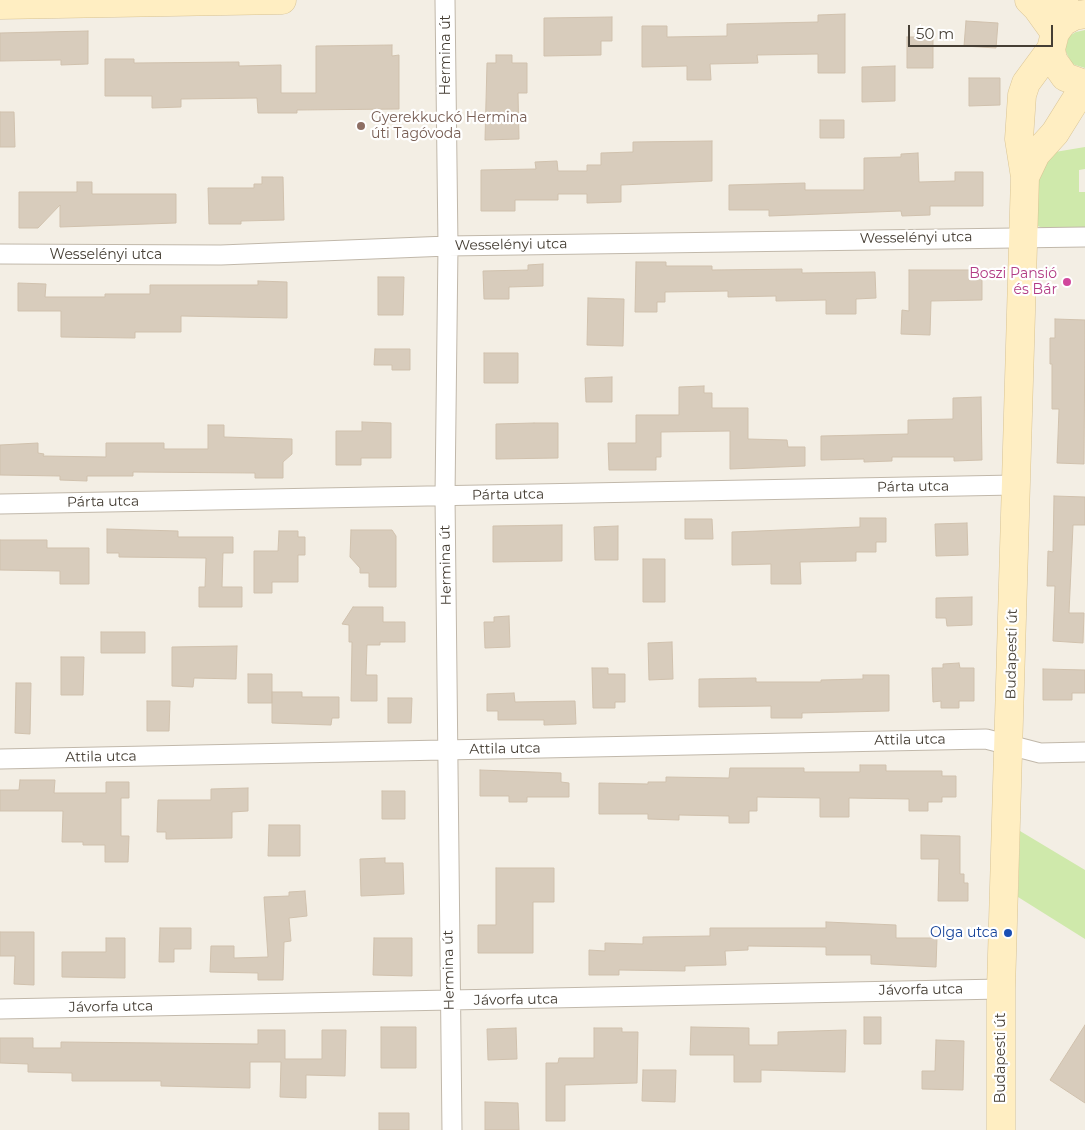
<!DOCTYPE html>
<meta charset="utf-8">
<style>
body{margin:0}
#map{position:relative;width:1085px;height:1130px;overflow:hidden;background:#f3eee4;font-family:Montserrat,sans-serif}
canvas{display:block}
.scale{position:absolute;left:908px;top:25px;width:145px;height:22px;box-sizing:border-box;border:2px solid #453e34;border-top:0;padding-left:6px;font-size:15px;line-height:18px;white-space:nowrap;color:#453e34;-webkit-text-stroke:4px #fff;paint-order:stroke}
</style>
<div id="map">
<canvas width="1085" height="1130"></canvas>
<div class="scale">50 m</div>
</div>
<script>
const ctx = document.querySelector('canvas').getContext('2d');
ctx.lineJoin = 'round';
function fill(path, color) {
  ctx.fillStyle = color;
  ctx.fill(path, 'evenodd');
}
function shape(rows) {
  const path = new Path2D();
  for (const r of rows) {
    path.moveTo(r[0], r[1]);
    for (let i = 2; i < r.length; i += 2) path.lineTo(r[i], r[i + 1]);
  }
  return path;
}
function trace(path, color, width, dash) {
  ctx.strokeStyle = color;
  ctx.lineWidth = width;
  ctx.lineCap = dash ? 'butt' : 'round';
  ctx.setLineDash(dash || []);
  ctx.stroke(path);
}
function drawText(font, color, halo, rows, align = 'center') {
  ctx.font = font + ' Montserrat,sans-serif';
  ctx.lineWidth = 4.5;
  ctx.setLineDash([]);
  ctx.textBaseline = 'middle';
  ctx.strokeStyle = halo;
  ctx.fillStyle = color;
  for (const [text, x, y, turn = 0] of rows) {
    ctx.save();
    ctx.translate(x, y);
    ctx.rotate((+turn || 0) * Math.PI / 180);
    ctx.textAlign = isNaN(turn) ? turn : align;
    if (halo) ctx.strokeText(text, 0, 0);
    ctx.fillText(text, 0, 0);
    ctx.restore();
  }
}
const green = shape([
 [1085,30,1085,68,1072,64,1065,50,1069,36,1076,32],
 [1085,147,1085,169,1079,170,1079,192,1085,192,1085,228,1043,228,1035,225,1031,173,1049,153],
 [1020,831,1085,870,1085,939,1018,897]
]);
const building = shape([
 [845,14,845,73,818,73,818,54,757,55,758,63,710,64,711,80,687,80,687,66,642,67,642,26,667,26,667,37,727,36,727,24,818,22,818,15,845,14],
 [612,17,612,41,601,41,601,55,544,56,544,18,612,17],
 [966,21,998,23,996,48,964,46,966,21],
 [88,31,88,64,61,65,61,60,0,61,0,33,88,31],
 [907,37,933,37,933,68,907,68,907,37],
 [392,45,392,56,399,55,399,109,297,110,297,113,258,113,257,98,181,99,181,107,152,108,152,96,105,96,105,59,134,59,134,63,239,62,239,66,281,65,281,93,316,93,316,46,392,45],
 [496,55,512,55,512,63,527,63,527,93,518,93,519,139,485,140,487,63,496,63,496,55],
 [895,66,895,101,862,102,862,67,895,66],
 [969,78,1000,78,1000,105,969,106,969,78],
 [0,112,14,112,15,147,0,147,0,112],
 [820,120,844,120,844,138,820,138,820,120],
 [712,141,712,181,621,185,621,202,587,203,587,194,558,194,558,200,515,200,515,211,481,211,481,170,536,169,535,162,557,161,558,171,587,171,587,165,601,165,601,153,633,152,633,142,712,141],
 [918,153,919,182,955,181,955,172,983,172,983,206,930,206,930,215,902,216,901,211,769,216,769,210,729,210,729,185,805,183,805,190,864,190,864,158,901,157,901,154,918,153],
 [262,177,283,177,284,220,241,221,241,224,209,224,208,188,254,188,254,184,262,184,262,177],
 [77,182,92,182,92,194,176,194,176,223,60,227,60,205,38,228,19,228,19,192,77,192,77,182],
 [636,262,666,262,666,266,712,266,712,270,802,269,802,273,875,272,876,298,856,299,856,314,826,314,826,300,776,301,776,296,728,297,728,291,665,292,665,302,657,302,657,312,635,312,636,262],
 [543,264,543,286,509,287,509,299,484,299,483,271,528,270,528,265,543,264],
 [909,270,982,270,982,300,931,301,930,335,901,334,902,310,909,311,909,270],
 [378,277,404,277,403,315,378,315,378,277],
 [258,281,287,282,287,318,181,316,181,332,135,332,135,338,61,337,61,311,18,311,18,283,46,284,45,297,105,297,105,294,150,294,150,285,258,285,258,281],
 [588,298,624,299,623,346,587,345,588,298],
 [1055,319,1085,320,1084,464,1057,463,1059,409,1052,409,1052,364,1050,364,1050,338,1055,338,1055,319],
 [375,349,410,349,410,370,392,370,392,365,374,365,375,349],
 [484,353,518,353,518,383,484,383,484,353],
 [612,377,612,402,586,402,585,378,612,377],
 [704,386,704,393,712,393,712,408,748,408,748,439,787,440,788,447,805,447,805,466,730,469,730,431,661,432,661,457,656,457,656,470,609,470,608,443,636,443,636,415,679,415,679,387,704,386],
 [981,397,982,460,954,461,954,457,892,457,892,461,864,462,864,459,821,460,821,436,908,434,908,420,953,419,953,398,981,397],
 [362,422,391,423,391,458,361,458,361,465,336,465,336,431,362,431,362,422],
 [534,423,558,423,558,458,496,459,496,424,534,423],
 [208,425,224,425,224,437,292,439,292,454,283,462,283,478,255,478,255,473,133,472,133,476,87,476,87,481,60,480,60,476,0,475,0,445,38,443,38,453,44,454,43,456,106,457,106,443,164,443,164,449,208,449,208,425],
 [1054,496,1085,497,1085,525,1073,525,1069,613,1084,613,1083,643,1053,641,1055,586,1047,586,1048,551,1053,552,1054,496],
 [860,518,886,518,886,542,876,542,876,552,856,552,856,561,800,562,801,584,771,584,771,564,732,565,732,532,860,527,860,518],
 [685,519,712,519,713,539,685,539,685,519],
 [967,523,968,555,936,556,935,524,967,523],
 [562,525,562,561,493,562,493,526,562,525],
 [618,526,618,560,595,560,594,527,618,526],
 [107,529,178,531,178,537,233,537,233,553,223,553,222,587,242,587,242,607,199,607,199,587,205,587,206,558,119,557,119,553,107,553,107,529],
 [351,530,392,530,396,536,396,587,369,587,369,573,360,573,360,568,350,557,351,530],
 [279,531,298,531,298,537,305,537,305,555,298,555,298,582,272,582,272,593,254,593,254,551,278,551,279,531],
 [0,540,47,540,47,548,89,548,89,584,60,584,60,571,0,570,0,540],
 [643,559,665,559,665,602,643,602,643,559],
 [972,597,972,625,947,626,946,618,936,618,936,598,972,597],
 [353,607,383,607,383,622,405,622,405,642,380,642,380,645,367,645,366,675,377,675,377,701,351,701,352,642,349,642,349,625,342,624,353,607],
 [509,616,510,647,485,648,484,622,494,622,494,617,509,616],
 [101,632,145,632,145,653,101,653,101,632],
 [672,642,673,679,649,680,648,643,672,642],
 [237,646,236,679,194,678,193,687,172,686,172,647,237,646],
 [61,657,84,657,83,695,61,695,61,657],
 [959,663,960,668,974,668,974,701,959,701,959,708,941,708,941,701,933,702,932,668,943,668,943,664,959,663],
 [592,668,608,668,608,674,625,674,625,702,615,702,615,708,593,708,592,668],
 [1043,669,1085,670,1085,693,1072,693,1072,700,1043,700,1043,669],
 [248,674,272,674,272,703,248,703,248,674],
 [863,675,889,675,889,711,802,713,802,718,771,718,771,706,699,707,699,679,756,678,756,682,821,682,821,680,863,679,863,675],
 [16,683,31,683,30,734,15,733,16,683],
 [272,692,302,692,302,697,339,697,339,718,332,718,331,725,272,723,272,692],
 [514,693,515,702,575,701,576,724,544,725,544,720,498,720,498,711,487,711,487,694,514,693],
 [388,698,412,698,411,723,388,723,388,698],
 [147,701,170,701,169,731,147,731,147,701],
 [860,765,886,765,886,771,942,771,942,776,956,776,956,797,942,797,942,802,928,802,928,811,909,811,909,799,849,798,849,817,820,817,820,798,757,797,757,811,749,811,749,823,729,823,729,816,679,815,679,820,648,819,648,814,599,814,599,783,648,784,648,782,666,782,666,777,729,778,730,768,804,768,804,772,860,772,860,765],
 [480,770,561,773,561,782,569,783,569,797,527,797,527,802,509,802,509,796,480,796,480,770],
 [20,780,55,780,54,793,106,793,106,782,129,782,129,798,121,798,121,836,129,836,128,862,105,862,105,845,83,845,83,842,62,842,63,811,0,811,0,790,19,790,20,780],
 [248,788,248,811,232,812,232,838,166,839,166,832,157,832,158,800,211,800,211,789,248,788],
 [382,791,405,791,405,819,382,819,382,791],
 [269,825,300,825,300,856,268,856,269,825],
 [921,835,960,836,960,874,964,874,964,883,968,883,968,901,938,901,939,859,921,859,921,835],
 [385,858,385,863,403,863,404,894,361,896,360,859,385,858],
 [496,868,554,868,554,902,533,902,533,953,478,953,478,925,496,925,496,868],
 [305,891,307,916,289,918,291,941,284,942,283,980,258,980,258,973,210,972,211,946,234,946,234,958,268,957,264,897,289,896,289,892,305,891],
 [826,922,896,925,896,938,937,938,936,967,871,964,871,955,826,955,826,947,748,946,748,950,725,951,726,965,685,966,685,971,619,970,619,975,589,975,589,950,605,951,605,943,643,944,643,937,710,936,710,928,826,928,826,922],
 [160,928,191,928,191,949,174,949,174,962,159,962,160,928],
 [0,932,34,932,34,985,14,984,15,956,0,956,0,932],
 [106,938,125,938,125,978,62,977,62,952,106,952,106,938],
 [374,938,412,938,412,976,373,975,374,938],
 [864,1017,881,1017,881,1044,864,1044,864,1017],
 [1085,1025,1085,1103,1050,1080,1085,1025],
 [381,1027,416,1027,416,1068,381,1068,381,1027],
 [691,1027,749,1028,749,1045,778,1045,778,1032,846,1030,845,1072,761,1070,761,1082,734,1082,734,1055,690,1055,691,1027],
 [516,1028,517,1059,488,1060,487,1029,516,1028],
 [594,1028,622,1028,622,1032,638,1032,637,1083,565,1085,565,1121,546,1121,546,1063,558,1063,559,1058,594,1058,594,1028],
 [258,1030,285,1030,285,1059,322,1059,322,1030,346,1030,345,1076,306,1075,306,1098,280,1097,281,1062,250,1062,250,1088,161,1086,161,1081,72,1081,72,1073,28,1072,28,1064,0,1063,0,1038,33,1038,33,1048,61,1048,61,1042,258,1044,258,1030],
 [936,1040,964,1041,963,1090,922,1089,922,1071,935,1071,936,1040],
 [643,1070,676,1070,675,1102,642,1101,643,1070],
 [485,1102,518,1103,519,1130,485,1130,485,1102],
 [379,1113,409,1113,409,1130,379,1130,379,1113]
]);
const street = shape([
 [445,0,448,246,445,496,452,1130],
 [0,254,221,255,448,246,1085,237],
 [0,504,1015,485],
 [0,759,986,739,1040,753,1085,752],
 [0,1009,1001,989]
]);
const secondary = shape([
 [1029,0,1037,8,1055,33],
 [1058,0,1074,16],
 [0,5,282,0],
 [1085,14,1074,16,1063,22,1055,33,1051,49,1053,60,1065,77,1085,84],
 [1025,177,1036,154,1055,133,1085,85],
 [1001,1130,1001,989,1025,177,1019,139,1022,95,1026,83,1051,49]
]);
const markers = [
 [361,126,5,"#8d6e63"],
 [1067,282,5,"#d1479c"],
 [1008,933,5,"#1a4fb4"]
];
const streetNames = [
 ["Hermina út",446,55,-90],
 ["Wesselényi utca",916,238,-1],
 ["Wesselényi utca",511,245,-1],
 ["Wesselényi utca",106,255],
 ["Párta utca",913,487,-1],
 ["Párta utca",508,495,-1],
 ["Párta utca",103,502,-1],
 ["Hermina út",446,565,-91],
 ["Budapesti út",1012,654,-89],
 ["Attila utca",910,740,-1],
 ["Attila utca",505,749,-1],
 ["Attila utca",101,757,-1],
 ["Hermina út",449,970,-91],
 ["Jávorfa utca",921,990,-1],
 ["Jávorfa utca",516,1000,-1],
 ["Jávorfa utca",111,1007,-1],
 ["Budapesti út",1001,1058,-90]
];
const educationNames = [
 ["Gyerekkuckó Hermina",371,118],
 ["úti Tagóvoda",371,134]
];
const hotelNames = [
 ["Boszi Pansió",1057,274],
 ["és Bár",1057,290]
];
const transitNames = [
 ["Olga utca",998,933]
];
fill(green, '#cfe9ab');
fill(building, '#d8ccbc');
trace(building, '#d0c1ad', 1);
trace(street, '#c1b8aa', 21);
trace(secondary, '#d8c394', 29);
trace(street, '#fff', 19);
trace(secondary, '#ffeec2', 28);
for (const [x, y, r, color] of markers) {
  const dot = new Path2D();
  dot.arc(x, y, r, 0, 2 * Math.PI);
  ctx.fillStyle = color;
  ctx.fill(dot);
  trace(dot, '#fff', 2);
}
drawText('14px', '#453e34', '#fff', streetNames);
drawText('14px', '#785e54', '#fff', educationNames, 'left');
drawText('14px', '#b23c85', '#fff', hotelNames, 'right');
drawText('14px', '#164399', '#fff', transitNames, 'right');
</script>
